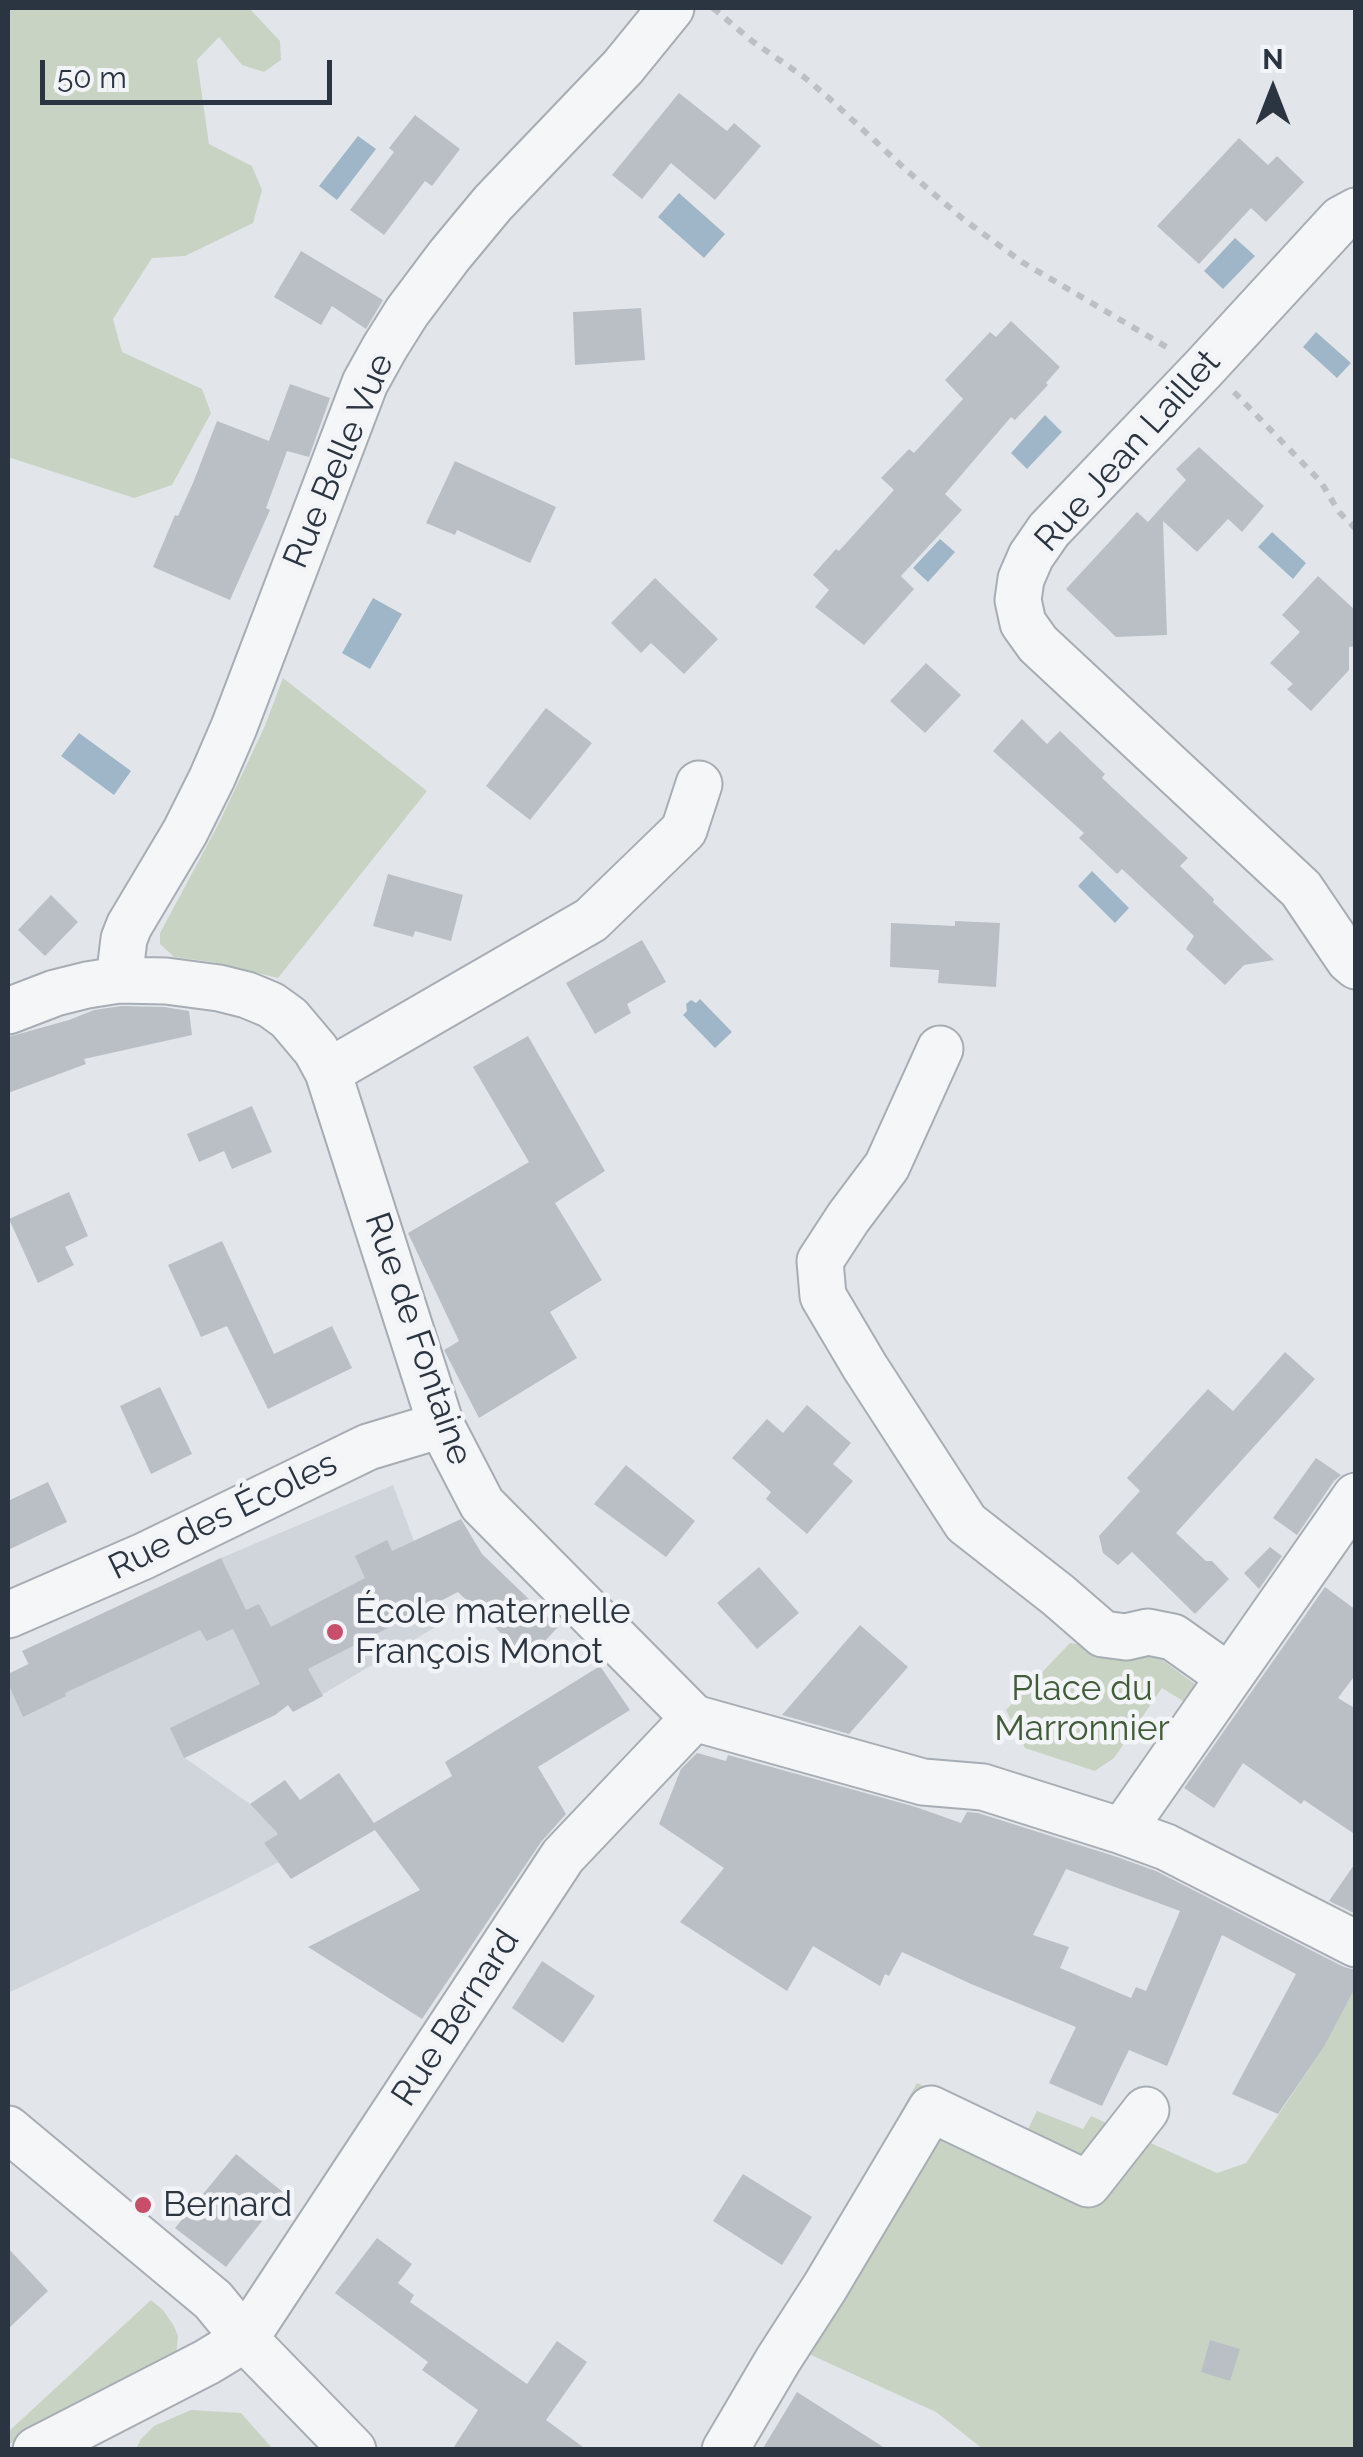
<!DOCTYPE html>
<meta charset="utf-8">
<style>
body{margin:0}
#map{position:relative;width:1363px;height:2457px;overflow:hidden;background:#e2e6ea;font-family:Raleway,sans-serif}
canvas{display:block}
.frame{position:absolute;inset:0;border:10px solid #2b3541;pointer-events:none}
.north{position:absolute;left:1223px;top:40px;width:100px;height:100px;-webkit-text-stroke:8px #f2f4f7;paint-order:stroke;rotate:0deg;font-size:28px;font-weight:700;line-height:40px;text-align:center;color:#2b3541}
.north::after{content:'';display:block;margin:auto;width:35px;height:45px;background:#2b3541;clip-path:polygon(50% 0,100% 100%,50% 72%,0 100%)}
.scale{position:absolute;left:40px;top:60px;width:292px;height:45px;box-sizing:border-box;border:5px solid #2b3541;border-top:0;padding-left:12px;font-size:30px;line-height:35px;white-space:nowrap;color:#2b3541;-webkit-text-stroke:8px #f2f4f7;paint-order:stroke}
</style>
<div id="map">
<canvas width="1363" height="2457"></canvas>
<div class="frame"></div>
<div class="north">N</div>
<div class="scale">50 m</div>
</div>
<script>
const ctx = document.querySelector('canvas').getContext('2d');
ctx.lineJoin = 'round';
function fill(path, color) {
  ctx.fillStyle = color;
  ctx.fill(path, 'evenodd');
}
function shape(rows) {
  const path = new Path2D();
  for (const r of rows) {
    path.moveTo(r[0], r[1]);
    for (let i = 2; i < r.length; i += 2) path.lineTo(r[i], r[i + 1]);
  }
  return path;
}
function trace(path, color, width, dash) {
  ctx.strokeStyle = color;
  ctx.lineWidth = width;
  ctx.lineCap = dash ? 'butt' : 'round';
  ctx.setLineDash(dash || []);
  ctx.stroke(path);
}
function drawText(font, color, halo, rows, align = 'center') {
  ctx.font = font + ' Raleway,sans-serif';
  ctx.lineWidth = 9;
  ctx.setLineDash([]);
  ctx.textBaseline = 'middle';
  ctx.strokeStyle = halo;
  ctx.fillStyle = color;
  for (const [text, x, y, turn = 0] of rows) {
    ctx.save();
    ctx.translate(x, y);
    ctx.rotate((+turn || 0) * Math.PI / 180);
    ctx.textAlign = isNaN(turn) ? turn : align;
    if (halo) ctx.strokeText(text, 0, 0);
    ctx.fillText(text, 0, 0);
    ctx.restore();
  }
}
const built = shape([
 [393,1485,414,1541,449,1619,293,1712,288,1705,275,1715,185,1758,250,1804,278,1834,265,1843,279,1862,225,1890,8,1993,8,1674,28,1664,22,1651,221,1558]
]);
const green = shape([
 [8,8,249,8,280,41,281,60,264,72,242,65,219,37,197,60,209,144,252,166,262,190,253,223,185,256,152,258,113,319,122,352,202,389,211,413,172,485,134,498,8,457],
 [283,678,427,791,278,978,212,962,174,957,160,944,160,933,219,823,264,728],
 [1070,1643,1154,1654,1199,1687,1188,1704,1162,1688,1114,1758,1095,1771,1025,1748,1006,1710],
 [1355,1986,1355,2449,983,2449,936,2412,798,2349,776,2332,917,2083,1026,2133,1037,2111,1083,2129,1091,2116,1217,2173,1246,2163,1324,2047],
 [151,2300,163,2310,174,2326,178,2336,177,2348,173,2357,30,2431,8,2445,8,2432],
 [191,2410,241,2413,273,2449,136,2449,141,2439,154,2426]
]);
const water = shape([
 [358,136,376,149,337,200,319,186],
 [679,193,725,234,704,258,658,217],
 [1235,238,1255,256,1223,289,1204,271],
 [1316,332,1351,363,1337,378,1303,347],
 [1045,415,1062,432,1027,469,1011,453],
 [1272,532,1306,563,1293,579,1258,547],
 [940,539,955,552,928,582,913,568],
 [373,598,402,614,370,669,342,653],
 [79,733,131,771,114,795,61,756],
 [1092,871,1129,908,1115,923,1078,886],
 [700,999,732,1032,715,1048,683,1015,687,1011,686,1004,691,1000,696,1003]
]);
const building = shape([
 [679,93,727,131,734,123,761,146,715,200,671,163,642,199,612,175],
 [415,115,460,149,432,186,425,181,384,235,350,210,394,152,389,148],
 [1239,138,1268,165,1277,156,1304,182,1266,222,1251,208,1199,264,1157,226],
 [301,251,383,300,366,329,332,306,321,325,274,297],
 [641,308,645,360,575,365,573,312],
 [1011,321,1060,367,1046,383,1048,385,1015,420,1011,417,945,494,962,510,901,576,914,589,864,645,815,607,829,590,813,575,836,549,839,551,894,490,881,478,909,449,914,453,963,399,945,380,990,332,996,337],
 [290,384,330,398,309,457,287,451,266,508,270,510,230,600,153,567,175,515,178,516,193,483,217,421,269,441],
 [1199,447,1264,506,1242,532,1228,519,1197,552,1163,521,1167,635,1116,637,1066,589,1137,512,1148,522,1186,480,1176,469],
 [455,461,556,507,530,563,457,530,455,535,426,523],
 [1318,576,1356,611,1356,646,1349,647,1349,670,1311,711,1287,689,1293,684,1270,663,1300,632,1282,615],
 [655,578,718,639,684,674,651,643,641,653,611,623],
 [926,663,961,695,925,733,890,701],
 [546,708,592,743,530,820,486,786],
 [1022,719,1047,744,1060,731,1105,774,1102,778,1188,858,1180,866,1214,899,1213,902,1274,960,1244,965,1225,985,1186,949,1194,936,1122,869,1117,874,1079,838,1084,833,993,751],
 [388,874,463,895,451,941,415,931,413,937,373,926],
 [51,895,78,922,45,956,18,930],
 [955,921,1000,923,996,987,938,983,939,970,890,967,891,923,955,926],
 [642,940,666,982,627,1004,631,1013,595,1034,566,983],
 [121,1006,164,1007,189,1011,192,1035,84,1059,86,1064,8,1093,8,1037,69,1020,94,1010],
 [528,1036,605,1171,555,1203,602,1280,550,1312,577,1358,479,1418,444,1350,459,1341,408,1233,529,1162,473,1067],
 [252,1106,272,1152,232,1169,224,1151,199,1162,187,1134],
 [69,1192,88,1236,65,1247,74,1265,38,1283,9,1219],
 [222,1241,274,1354,332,1326,352,1368,268,1409,227,1326,201,1337,168,1265],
 [1285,1352,1315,1379,1176,1533,1206,1561,1212,1561,1229,1579,1195,1614,1132,1552,1118,1565,1103,1553,1099,1536,1140,1491,1127,1478,1208,1389,1233,1411],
 [160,1387,192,1454,151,1474,120,1406],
 [807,1405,851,1443,833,1464,853,1481,807,1534,766,1499,771,1492,732,1458,767,1419,783,1433],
 [1316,1458,1341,1475,1334,1481,1297,1535,1273,1518],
 [626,1465,695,1521,666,1557,594,1504],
 [48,1482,67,1522,8,1550,8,1501],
 [461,1519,482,1554,558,1627,528,1659,458,1592,308,1669,323,1696,293,1712,288,1705,275,1715,184,1758,170,1728,260,1684,233,1629,207,1641,200,1630,65,1693,66,1696,23,1717,8,1683,8,1674,29,1664,22,1651,221,1558,246,1610,259,1604,271,1627,365,1578,355,1556,387,1540,392,1551],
 [1270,1547,1282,1556,1259,1589,1244,1573],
 [759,1567,799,1613,757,1649,717,1603],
 [1325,1587,1356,1610,1356,1674,1338,1698,1356,1709,1356,1835,1304,1800,1301,1804,1243,1763,1214,1808,1184,1788],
 [860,1625,908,1667,849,1734,782,1715],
 [600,1666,630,1710,538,1767,566,1814,541,1842,422,2019,308,1947,420,1890,375,1830,291,1879,264,1843,278,1834,250,1804,285,1780,300,1800,339,1773,374,1823,452,1776,445,1762],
 [697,1753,726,1761,728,1755,916,1807,961,1823,967,1812,978,1813,1114,1856,1156,1871,1344,1967,1356,1970,1356,1986,1324,2047,1278,2114,1232,2094,1296,1974,1222,1935,1167,2066,1129,2050,1102,2106,1049,2083,1076,2027,971,1984,902,1952,889,1976,885,1974,880,1986,813,1946,787,1991,680,1922,724,1868,659,1824,681,1769],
 [1066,1869,1180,1911,1146,1991,1136,1987,1131,1998,1060,1968,1069,1947,1033,1935],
 [1356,1862,1356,1914,1329,1901],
 [542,1961,595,1996,563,2043,512,2008],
 [236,2154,284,2193,226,2267,175,2228],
 [743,2174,812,2217,782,2265,713,2221],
 [377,2238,412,2264,398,2283,414,2295,410,2302,527,2384,557,2341,587,2362,546,2420,587,2450,452,2450,478,2410,422,2370,428,2362,335,2293],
 [8,2248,48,2291,8,2329],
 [1210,2340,1240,2349,1230,2381,1201,2372],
 [797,2392,888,2450,762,2450]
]);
const path = shape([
 [713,8,752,41,804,77,830,99,905,169,963,219,1022,262,1170,349],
 [1234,392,1321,482,1339,512,1356,529]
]);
const minor = shape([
 [1356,211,1341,219,1203,369,1049,530,1031,556,1021,579,1018,600,1023,623,1038,644,1301,889,1349,960,1356,966],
 [119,980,124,939,129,926,185,832,212,778,234,727,365,383,385,347,407,312,449,256,493,203,623,67,671,8],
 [8,1011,55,993,87,985,119,980,166,981,219,988,247,995,271,1005,289,1018,316,1050,328,1072,441,1425,482,1504,694,1718,923,1782,983,1787,1122,1831,1166,1847,1356,1944],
 [940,1049,887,1166,848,1218,820,1261,823,1296,865,1367,966,1523,1058,1595,1103,1634,1126,1637,1148,1632,1173,1637,1228,1676],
 [328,1072,591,920,684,830,699,784],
 [8,1615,144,1556,368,1447,441,1425],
 [1122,1831,1356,1496],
 [8,2129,213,2300,245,2339,353,2450],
 [36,2450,207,2362,245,2339,563,1856,694,1718],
 [725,2450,778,2360,825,2287,931,2109,1088,2184,1146,2110]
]);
const markers = [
 [335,1632,10,"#c84e6a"],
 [143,2205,10,"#c84e6a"]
];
const streetNames = [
 ["Rue Jean Laillet",1128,451,-48],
 ["Rue Belle Vue",339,461,-67],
 ["Rue de Fontaine",418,1339,71],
 ["Rue des Écoles",223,1516,-26],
 ["Rue Bernard",456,2018,-57]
];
const poiNames = [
 ["École maternelle",355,1612],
 ["François Monot",355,1652],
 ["Bernard",163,2205]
];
const parkNames = [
 ["Place du",1082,1689],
 ["Marronnier",1082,1729]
];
fill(built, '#d0d5dc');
fill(green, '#c9d3c4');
fill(water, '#9fb6c8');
fill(building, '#babfc6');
trace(minor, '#a7adb4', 49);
trace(path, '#bcc0c5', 6, [8, 8]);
trace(minor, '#f5f6f8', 45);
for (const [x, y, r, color] of markers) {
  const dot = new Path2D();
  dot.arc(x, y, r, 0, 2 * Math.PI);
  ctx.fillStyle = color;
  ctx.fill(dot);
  trace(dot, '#f2f4f7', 4);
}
drawText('35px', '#2b3541', '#f2f4f7', streetNames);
drawText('35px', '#2b3541', '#f2f4f7', poiNames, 'left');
drawText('35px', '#425c39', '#f2f4f7', parkNames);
</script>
